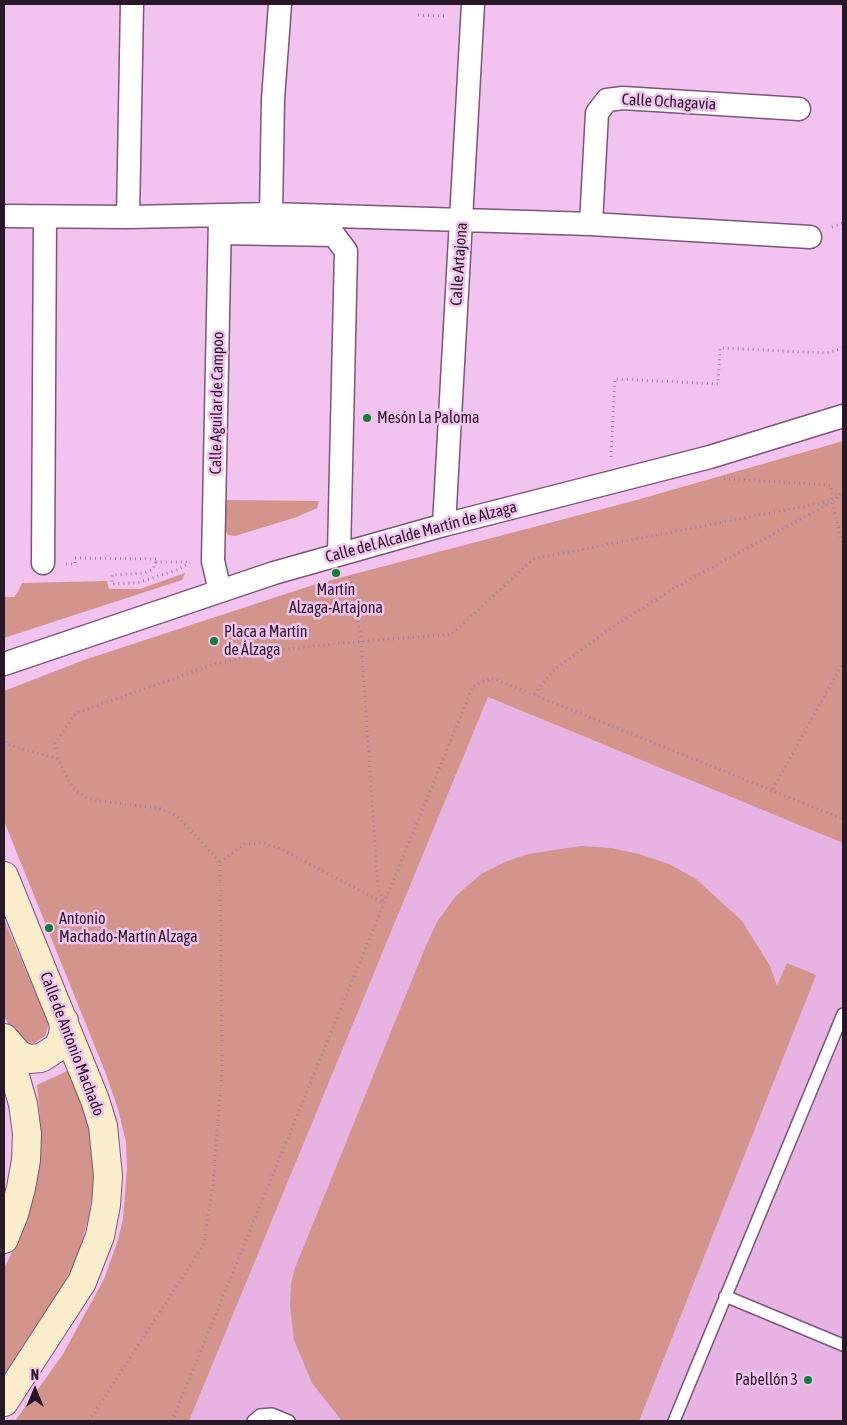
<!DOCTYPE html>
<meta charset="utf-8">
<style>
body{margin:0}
#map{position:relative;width:847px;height:1425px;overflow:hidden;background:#f3c3ef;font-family:"Asap Condensed",sans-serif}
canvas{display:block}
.frame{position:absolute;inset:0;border:5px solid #281727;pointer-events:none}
.north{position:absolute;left:10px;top:1365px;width:50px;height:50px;-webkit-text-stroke:4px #f3c3ef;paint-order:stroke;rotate:0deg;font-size:14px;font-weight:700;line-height:20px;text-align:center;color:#281727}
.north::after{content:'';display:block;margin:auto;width:18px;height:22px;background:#281727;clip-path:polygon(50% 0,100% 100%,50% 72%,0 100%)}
</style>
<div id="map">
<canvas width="847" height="1425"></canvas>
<div class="frame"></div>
<div class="north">N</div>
</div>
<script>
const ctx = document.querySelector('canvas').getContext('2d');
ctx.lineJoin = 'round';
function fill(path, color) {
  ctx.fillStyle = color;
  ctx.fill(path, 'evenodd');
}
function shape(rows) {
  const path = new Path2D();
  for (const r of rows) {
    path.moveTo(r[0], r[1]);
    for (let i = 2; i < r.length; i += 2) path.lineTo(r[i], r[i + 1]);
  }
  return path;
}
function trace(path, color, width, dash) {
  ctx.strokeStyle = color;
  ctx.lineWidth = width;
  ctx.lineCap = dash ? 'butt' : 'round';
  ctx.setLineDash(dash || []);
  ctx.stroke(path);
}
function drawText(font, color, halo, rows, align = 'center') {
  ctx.font = font + ' "Asap Condensed",sans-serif';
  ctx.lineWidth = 5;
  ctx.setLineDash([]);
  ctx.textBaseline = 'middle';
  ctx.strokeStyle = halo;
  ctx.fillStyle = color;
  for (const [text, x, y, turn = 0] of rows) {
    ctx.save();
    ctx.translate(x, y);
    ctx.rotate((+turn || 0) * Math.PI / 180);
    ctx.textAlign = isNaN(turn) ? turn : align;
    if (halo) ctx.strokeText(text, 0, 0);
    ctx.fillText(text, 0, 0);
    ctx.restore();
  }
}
const built = shape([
 [488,697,843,843,843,1421,189,1421]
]);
const green = shape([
 [843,441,843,843,488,697,189,1421,15,1421,63,1354,104,1279,118,1240,123,1219,127,1169,126,1142,118,1109,106,1074,4,821,4,691,84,660,316,584,633,501],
 [226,500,319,501,317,508,297,517,235,536,228,535,225,530],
 [185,573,182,580,4,638,4,597,14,597,18,592,22,583,107,581,109,589,140,589],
 [581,846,611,848,639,854,669,864,696,879,742,921,770,966,777,986,787,963,816,975,639,1421,342,1421,312,1383,294,1340,290,1306,291,1283,295,1268,425,948,437,922,456,896,481,874,505,862,528,854],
 [4,920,49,1023,45,1036,34,1043,20,1040,13,1035,4,1015],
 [69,1070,90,1131,94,1185,88,1220,76,1261,64,1283,4,1377,4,1268,18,1241,36,1189,41,1129,37,1085]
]);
const path = shape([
 [418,15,447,16],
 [832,227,843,223],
 [611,457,615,379,718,384,720,348,827,353,843,348],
 [724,479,831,485,832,501,843,546],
 [836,498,843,491],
 [156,562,153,569,145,573,112,575,112,584,137,583,177,570,190,563],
 [66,564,75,564,75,558,157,559,156,562,190,562],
 [350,577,361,641,378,888,384,903],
 [534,694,554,670,617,624,676,587,830,503],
 [4,737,6,744,58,759],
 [773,789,843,662],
 [220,862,245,844,262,843,279,848,384,903],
 [89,1421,204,1244,213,1184,222,1068,220,862,176,815,158,808,98,801,86,797,74,790,58,759,55,743,76,713,212,665,267,652,311,646,452,634,533,559,832,501,843,495],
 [172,1421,473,686,492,678,843,819]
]);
const lane = shape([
 [725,1296,843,1345],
 [253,1421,260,1415,272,1414,289,1421],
 [674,1421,843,1014]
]);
const street = shape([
 [271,214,273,99,280,4],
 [4,216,128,217,271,214,591,224,810,237],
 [128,217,132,4],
 [220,218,213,561,220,591],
 [591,224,597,113,607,100,623,98,799,109],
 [220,233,334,235,346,251,339,554],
 [444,525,473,4],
 [43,563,45,217],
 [4,664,274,573,444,525,710,457,843,416]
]);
const secondary = shape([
 [4,876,95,1100,103,1126,108,1176,106,1205,100,1236,82,1282,4,1402],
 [4,1038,23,1104,27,1134,26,1160,21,1188,14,1214,4,1239],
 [4,1038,19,1055,29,1059,41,1058,58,1047,63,1036,64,1021]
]);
const markers = [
 [367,418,5,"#0c8037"],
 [336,573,5,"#0c8037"],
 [214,641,5,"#0c8037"],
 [49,928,5,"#0c8037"],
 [808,1380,5,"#0c8037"]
];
const streetNames = [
 ["Calle Ochagavia",669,102,3],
 ["Calle Artajona",459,264,-86],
 ["Calle Aguilar de Campoo",217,403,-89],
 ["Calle del Alcalde Martín de Alzaga",421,532,-15],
 ["Calle de Antonio Machado",72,1044,69]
];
const poiNames = [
 ["Mesón La Paloma",377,418],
 ["Martín",336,590,"center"],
 ["Alzaga-Artajona",336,608,"center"],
 ["Placa a Martín",224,632],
 ["de Álzaga",224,650],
 ["Antonio",59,919],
 ["Machado-Martín Alzaga",59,937],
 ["Pabellón 3",798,1380,"right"]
];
fill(built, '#e6b3e2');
fill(green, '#d3948b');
trace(lane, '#7e547b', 14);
trace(street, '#7e547b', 25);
trace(secondary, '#7e547b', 30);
trace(path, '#a581a2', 3, [1, 4]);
trace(lane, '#fff', 11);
trace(street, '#fff', 22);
trace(secondary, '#faedca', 28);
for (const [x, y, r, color] of markers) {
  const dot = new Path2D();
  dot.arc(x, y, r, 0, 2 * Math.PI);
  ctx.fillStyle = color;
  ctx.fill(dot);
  trace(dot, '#f3c3ef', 2);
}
drawText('16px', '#281727', '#f3c3ef', streetNames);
drawText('16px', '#281727', '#f3c3ef', poiNames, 'left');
</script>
